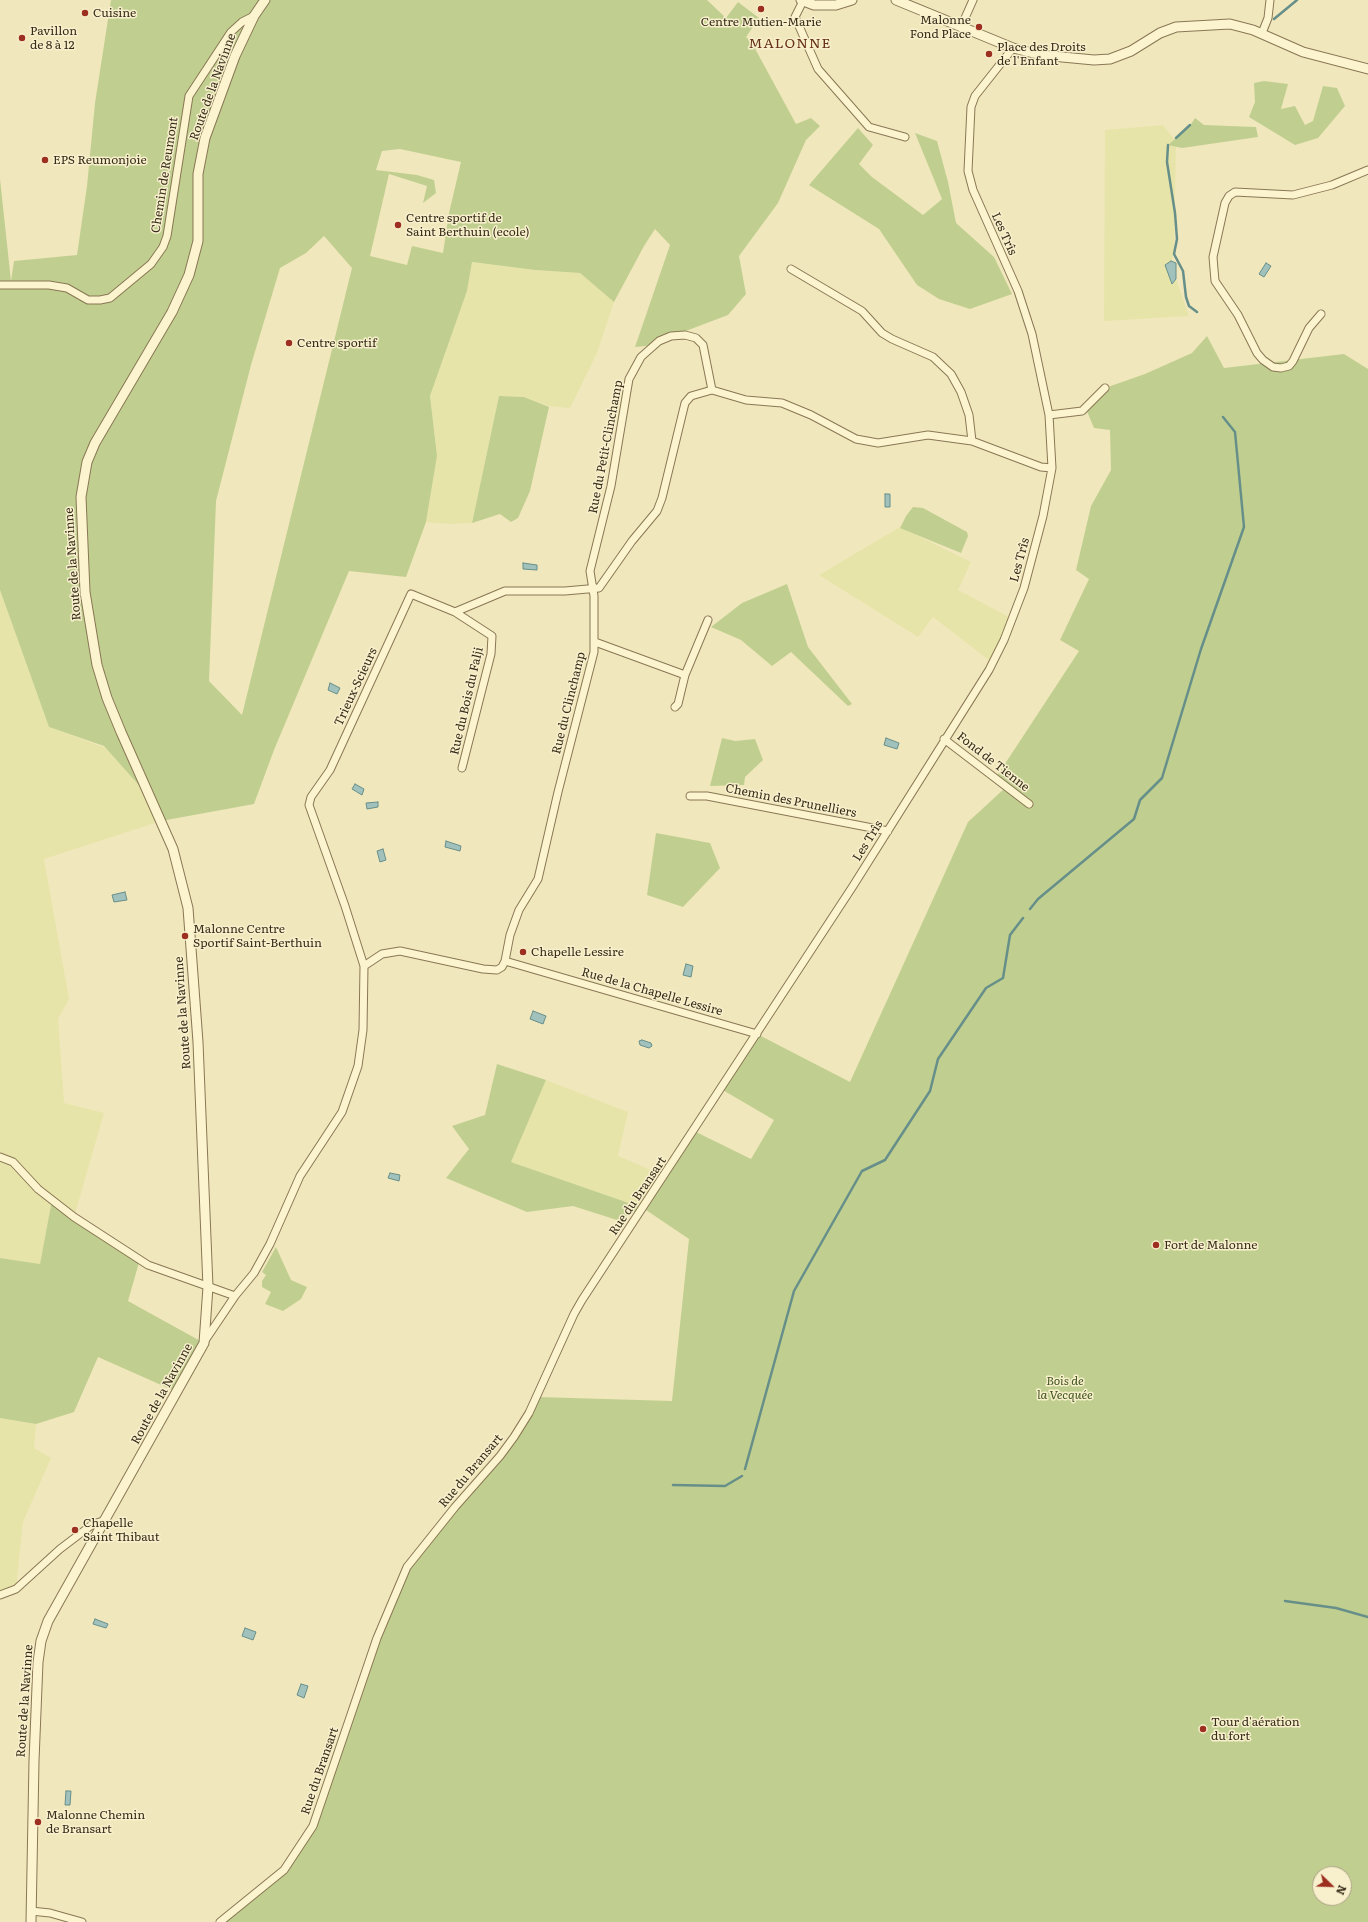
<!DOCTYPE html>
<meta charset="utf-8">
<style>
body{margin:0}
#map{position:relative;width:1368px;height:1922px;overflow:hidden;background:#f1e7bc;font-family:Literata,serif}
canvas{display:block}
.north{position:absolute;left:1312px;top:1866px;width:40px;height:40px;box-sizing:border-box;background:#f8f0cc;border:1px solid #aba285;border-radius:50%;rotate:113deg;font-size:11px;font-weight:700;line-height:16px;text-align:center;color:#372c1a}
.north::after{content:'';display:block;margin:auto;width:14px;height:18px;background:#9c2f20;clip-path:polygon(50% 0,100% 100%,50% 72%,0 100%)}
</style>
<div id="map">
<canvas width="1368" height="1922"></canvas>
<div class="north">N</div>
</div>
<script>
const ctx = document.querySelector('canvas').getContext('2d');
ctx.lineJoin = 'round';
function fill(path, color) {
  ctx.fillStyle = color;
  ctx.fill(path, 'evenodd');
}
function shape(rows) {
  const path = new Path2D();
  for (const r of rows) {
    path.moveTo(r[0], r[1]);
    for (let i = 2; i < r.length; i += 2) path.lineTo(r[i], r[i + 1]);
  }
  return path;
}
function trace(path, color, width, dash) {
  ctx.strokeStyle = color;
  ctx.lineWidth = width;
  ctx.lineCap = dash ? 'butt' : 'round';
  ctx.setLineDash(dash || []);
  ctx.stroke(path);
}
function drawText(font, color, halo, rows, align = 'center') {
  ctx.font = font + ' Literata,serif';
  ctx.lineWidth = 3;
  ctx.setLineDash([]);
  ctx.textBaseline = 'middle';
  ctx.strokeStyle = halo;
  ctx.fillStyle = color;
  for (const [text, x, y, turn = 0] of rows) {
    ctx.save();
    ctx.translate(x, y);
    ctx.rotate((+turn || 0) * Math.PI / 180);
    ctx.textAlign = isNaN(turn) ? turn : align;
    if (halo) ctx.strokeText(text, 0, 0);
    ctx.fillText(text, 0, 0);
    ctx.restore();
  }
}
const farmland = shape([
 [1163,125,1176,142,1174,254,1171,261,1165,265,1172,283,1176,279,1189,316,1104,321,1105,130],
 [472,262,535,270,580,273,614,302,597,353,570,408,549,406,524,397,499,396,472,523,449,524,426,522,437,456,430,396,467,291],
 [900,527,971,562,958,590,1009,617,990,661,933,617,918,637,819,575],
 [0,590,49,727,106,748,144,791,161,821,44,859,69,999,58,1019,64,1103,104,1113,74,1217,52,1200,40,1264,0,1258],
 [546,1080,628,1112,618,1156,665,1176,643,1208,511,1162],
 [0,1418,36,1424,34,1448,51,1458,23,1522,16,1589,0,1595]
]);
const green = shape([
 [111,0,707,0,726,18,738,2,759,18,746,37,752,43,796,124,811,118,820,126,806,140,778,203,739,256,746,294,728,315,646,346,635,347,670,245,655,229,644,246,614,302,580,273,535,270,472,262,467,291,430,396,437,456,426,522,406,577,349,571,274,750,254,804,161,821,144,791,104,746,49,727,0,590,0,289,12,287,0,285,0,179,11,281,14,261,77,255,87,186,95,103],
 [400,149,461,162,449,213,443,253,412,246,407,265,370,256,389,174,427,186,423,203,436,193,434,180,417,175,376,170,382,151],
 [324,236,352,268,242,715,209,681,216,501,251,365,280,268,306,253],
 [1264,81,1288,84,1281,109,1295,106,1305,125,1313,121,1323,86,1337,88,1345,106,1318,138,1295,145,1249,117,1255,102,1254,83],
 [1195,118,1204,125,1256,127,1258,137,1182,148,1168,145,1190,126],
 [858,128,873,145,859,164,872,177,923,215,942,199,915,133,937,141,948,182,956,223,994,257,1012,294,970,309,939,299,917,285,879,229,809,185],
 [1207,336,1224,368,1344,354,1368,369,1368,1922,220,1922,284,1870,313,1826,330,1771,407,1567,500,1456,538,1397,672,1401,689,1239,643,1208,617,1220,573,1206,527,1212,446,1178,469,1149,452,1126,485,1115,497,1064,546,1080,511,1162,643,1208,694,1131,751,1159,774,1120,721,1089,757,1034,850,1082,968,822,1005,788,997,776,1079,651,1060,640,1089,579,1076,570,1091,506,1111,470,1110,430,1094,428,1086,409,1105,388,1145,374,1192,353],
 [1320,1874,1344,1874,1344,1898,1320,1898],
 [499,396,524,397,549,407,530,491,518,518,511,522,500,514,472,523],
 [913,507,923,508,967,532,968,536,961,553,900,528,906,516],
 [787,584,808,647,852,704,848,706,791,652,772,666,741,640,711,627,742,603],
 [722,738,735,741,755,739,763,760,745,777,744,785,710,786],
 [656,833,710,843,720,868,683,907,647,895],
 [52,1200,140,1259,128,1301,204,1343,177,1392,98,1357,74,1412,36,1424,0,1418,0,1258,40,1264],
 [276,1247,291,1280,307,1287,301,1299,283,1311,265,1304,271,1292,262,1287,262,1281,266,1275,262,1272]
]);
const water = shape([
 [1171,261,1176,263,1176,279,1172,284,1165,265,1171,261],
 [1266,263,1271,266,1264,277,1259,274,1266,263],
 [885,494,890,494,890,507,885,507,885,494],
 [523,563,537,565,537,570,523,569,523,563],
 [330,683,340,688,337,694,328,690,330,683],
 [886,738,899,743,897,749,884,745,886,738],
 [355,784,364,789,362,795,352,789,355,784],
 [378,802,378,807,367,809,366,803,378,802],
 [446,841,461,846,460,851,445,847,446,841],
 [383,849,386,860,380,862,377,851,383,849],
 [125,892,127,900,114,902,112,895,125,892],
 [686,964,693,966,691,977,683,975,686,964],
 [533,1011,546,1016,543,1024,530,1019,533,1011],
 [642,1040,651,1043,652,1046,649,1048,640,1045,639,1041,642,1040],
 [390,1173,400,1175,399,1181,388,1178,390,1173],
 [95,1619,108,1624,106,1628,93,1624,95,1619],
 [245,1628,256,1632,253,1640,242,1636,245,1628],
 [301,1684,308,1686,304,1698,297,1695,301,1684],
 [66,1791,71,1791,70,1805,65,1805,66,1791]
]);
const stream = shape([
 [1274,19,1297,0],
 [1176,138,1190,125],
 [1168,145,1167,162,1175,213,1177,239,1174,254,1183,271,1186,297,1189,306,1197,312],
 [1030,909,1038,899,1134,819,1140,800,1162,778,1201,649,1244,527,1235,432,1223,417],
 [745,1469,794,1291,862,1171,885,1160,930,1091,938,1059,986,988,1003,978,1010,935,1023,918],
 [673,1485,725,1486,742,1476],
 [1285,1601,1336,1608,1368,1617]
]);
const minor = shape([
 [803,1,795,17,818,69,869,127,905,137],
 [961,27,973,0],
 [1262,33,1268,18,1270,0],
 [791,269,862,311,882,333,892,339,933,357,951,374,961,392,969,415,972,441],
 [0,285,49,285,67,288,88,300,100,300,110,298,151,264,163,247,167,236,189,96,231,32,242,22,254,16],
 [1321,314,1309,328,1293,361,1289,366,1281,368,1273,367,1263,360,1257,353,1238,315,1215,281,1213,257,1225,203,1229,196,1235,192,1293,195,1332,185,1368,170],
 [1049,415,1082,411,1105,388],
 [455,612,492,636,491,654,462,768],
 [595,642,685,675],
 [675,707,678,704,685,675,708,620],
 [944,739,1029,804],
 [690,796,707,796,888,831],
 [505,961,510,935,519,910,538,879,558,792,594,652,594,596,590,571,611,486,629,379,641,357,659,341,671,336,685,335,696,338,703,345,712,390],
 [364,966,382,954,400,951,483,969,497,970,502,967,505,961,757,1034],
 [0,1157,13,1162,38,1189,74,1217,148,1265,235,1296,254,1273,270,1244,300,1176,342,1112,358,1066,363,1030,364,966,345,906,309,805,311,797,330,770,411,594,455,612,505,591,565,591,599,588,632,541,657,511,662,498,685,403,691,396,712,390,746,400,782,403,811,415,856,439,878,443,928,435,972,441,1041,467,1052,468],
 [204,1342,235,1296],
 [0,1595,16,1589,60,1549,93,1524,103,1521],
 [31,1911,50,1913,82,1922],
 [220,1922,284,1870,313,1826,377,1638,407,1567,455,1507,500,1456,514,1437,529,1413,574,1314,582,1300,853,886,989,670,1004,640,1024,588,1043,516,1052,468,1049,415,1032,334,1018,291,973,190,968,171,971,107,975,96,1013,48]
]);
const tertiary = shape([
 [801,0,814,5,836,5,852,0],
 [896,0,1013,48,1041,55,1094,60,1110,59,1131,51,1160,33,1176,27,1230,24,1253,30,1303,52,1368,69],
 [31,1922,34,1761,38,1662,41,1641,48,1621,204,1343,208,1287,198,1042,188,908,173,849,121,732,107,698,97,665,85,592,81,497,87,462,95,443,172,312,189,275,198,241,198,174,205,138,235,56,254,16,265,0]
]);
const markers = [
 [761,9,4,"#9c2f20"],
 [85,13,4,"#9c2f20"],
 [979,27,4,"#9c2f20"],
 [22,38,4,"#9c2f20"],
 [989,54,4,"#9c2f20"],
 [45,160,4,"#9c2f20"],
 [398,225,4,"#9c2f20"],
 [289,343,4,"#9c2f20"],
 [185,936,4,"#9c2f20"],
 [523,952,4,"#9c2f20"],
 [1156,1245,4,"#9c2f20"],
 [75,1530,4,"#9c2f20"],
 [1203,1729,4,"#9c2f20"],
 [38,1822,4,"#9c2f20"]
];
const poiNames = [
 ["Cuisine",93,13],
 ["Malonne",971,20,"right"],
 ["Fond Place",971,34,"right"],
 ["Centre Mutien-Marie",761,22,"center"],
 ["Pavillon",30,31],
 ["de 8 à 12",30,45],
 ["Place des Droits",997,47],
 ["de l'Enfant",997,61],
 ["EPS Reumonjoie",53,160],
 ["Centre sportif de",406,218],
 ["Saint Berthuin (ecole)",406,232],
 ["Centre sportif",297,343],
 ["Malonne Centre",193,929],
 ["Sportif Saint-Berthuin",193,943],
 ["Chapelle Lessire",531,952],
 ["Fort de Malonne",1164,1245],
 ["Chapelle",83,1523],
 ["Saint Thibaut",83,1537],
 ["Tour d'aération",1211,1722],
 ["du fort",1211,1736],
 ["Malonne Chemin",46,1815],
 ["de Bransart",46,1829]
];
const streetNames = [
 ["Route de la Navinne",213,87,-70],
 ["Chemin de Reumont",165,175,-81],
 ["Les Trîs",1004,234,66],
 ["Rue du Petit-Clinchamp",606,447,-79],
 ["Les Trîs",1020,560,-75],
 ["Route de la Navinne",73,564,-94],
 ["Trieux-Scieurs",356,687,-65],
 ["Rue du Bois du Falji",467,701,-77],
 ["Rue du Clinchamp",569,703,-76],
 ["Fond de Tienne",993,762,38],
 ["Chemin des Prunelliers",791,801,11],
 ["Les Trîs",868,841,-58],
 ["Rue de la Chapelle Lessire",652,992,16],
 ["Route de la Navinne",183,1013,-94],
 ["Rue du Bransart",638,1196,-56],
 ["Route de la Navinne",162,1394,-61],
 ["Rue du Bransart",471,1471,-50],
 ["Route de la Navinne",25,1701,-86],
 ["Rue du Bransart",320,1771,-71]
];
const parkNames = [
 ["Bois de",1065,1381],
 ["la Vecquée",1065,1395]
];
const quarterNames = [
 ["MALONNE",790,44]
];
fill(farmland, '#e7e4a9');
fill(green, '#c0cf90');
fill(water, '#a0c1bc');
trace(water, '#678f8a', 1);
trace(stream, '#678f8a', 2.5);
trace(minor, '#897754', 9);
trace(tertiary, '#897754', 11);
trace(minor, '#fbf4cf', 7);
trace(tertiary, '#fbf4cf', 9);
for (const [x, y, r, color] of markers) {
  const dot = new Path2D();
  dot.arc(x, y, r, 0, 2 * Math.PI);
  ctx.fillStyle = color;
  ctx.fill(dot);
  trace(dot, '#f8f0cc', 1.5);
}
drawText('12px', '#372c1a', '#f8f0cc', poiNames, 'left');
drawText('12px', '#372c1a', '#f8f0cc', streetNames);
drawText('italic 12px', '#41551f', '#f8f0cc', parkNames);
ctx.letterSpacing = '1px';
drawText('14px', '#673217', '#f8f0cc', quarterNames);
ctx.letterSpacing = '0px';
</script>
